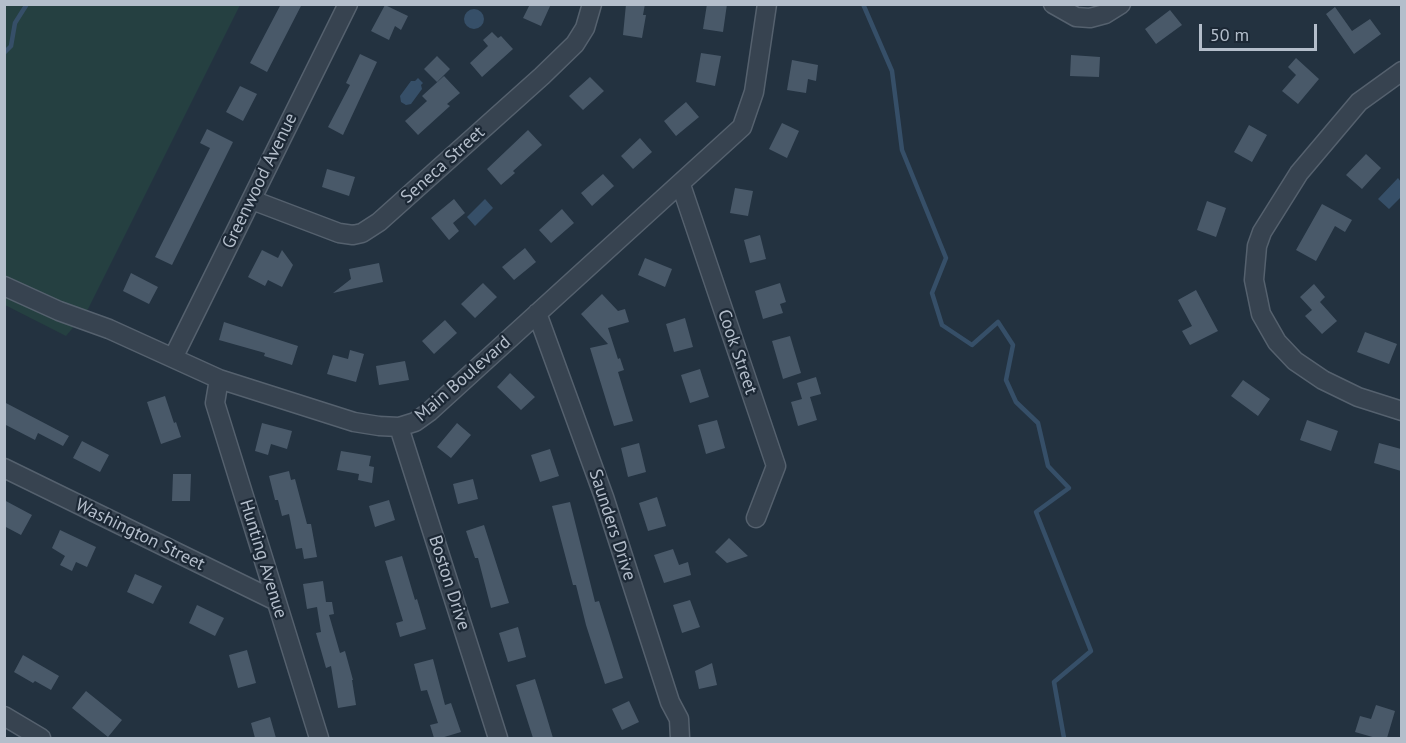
<!DOCTYPE html>
<style>
body{margin:0}
#map{position:relative;width:1406px;height:743px;overflow:hidden;background:#233240;font-family:"PT Sans",sans-serif}
canvas{display:block}
.frame{position:absolute;inset:0;border:6px solid #b4becb;pointer-events:none}
.scale{position:absolute;left:1199px;top:24px;width:118px;height:27px;box-sizing:border-box;border:3px solid #b4becb;border-top:0;padding-left:8px;font-size:18px;line-height:21px;white-space:nowrap;color:#b4becb;-webkit-text-stroke:4px #1c2835;paint-order:stroke}
</style>
<div id="map">
<canvas width="1406" height="743"></canvas>
<div class="frame"></div>
<div class="scale">50 m</div>
</div>
<script>
const ctx = document.querySelector('canvas').getContext('2d');
ctx.lineJoin = 'round';
function fill(path, color) {
  ctx.fillStyle = color;
  ctx.fill(path, 'evenodd');
}
function shape(rows) {
  const path = new Path2D();
  for (const r of rows) {
    if (r.length === 3) {
      path.moveTo(r[0] + r[2], r[1]);
      path.arc(r[0], r[1], r[2], 0, 2 * Math.PI);
      continue;
    }
    path.moveTo(r[0], r[1]);
    for (let i = 2; i < r.length; i += 2) path.lineTo(r[i], r[i + 1]);
  }
  return path;
}
function trace(path, color, width, dash) {
  ctx.strokeStyle = color;
  ctx.lineWidth = width;
  ctx.lineCap = dash ? 'butt' : 'round';
  ctx.setLineDash(dash || []);
  ctx.stroke(path);
}
function drawText(font, color, halo, rows, align = 'center') {
  ctx.font = font + ' "PT Sans",sans-serif';
  ctx.lineWidth = 4.5;
  ctx.setLineDash([]);
  ctx.textBaseline = 'middle';
  ctx.strokeStyle = halo;
  ctx.fillStyle = color;
  for (const [text, x, y, turn = 0] of rows) {
    ctx.save();
    ctx.translate(x, y);
    ctx.rotate((+turn || 0) * Math.PI / 180);
    ctx.textAlign = isNaN(turn) ? turn : align;
    if (halo) ctx.strokeText(text, 0, 0);
    ctx.fillText(text, 0, 0);
    ctx.restore();
  }
}
const green = shape([
 [4,5,240,5,87,311,66,336,5,305]
]);
const water = shape([
 [474,19,10],
 [418,78,423,83,421,85,422,89,411,104,406,105,401,102,400,96,411,81,415,81],
 [1398,178,1401,182,1401,197,1389,209,1378,199],
 [485,199,493,208,475,226,467,217]
]);
const stream = shape([
 [863,4,892,71,902,150,946,258,932,293,942,325,972,345,998,322,1013,345,1006,380,1016,402,1038,423,1048,466,1069,488,1036,512,1091,651,1054,682,1064,738],
 [4,53,11,46,15,23,27,4]
]);
const building = shape([
 [281,4,302,4,267,72,250,63],
 [530,4,551,4,541,26,523,18],
 [626,4,645,4,643,15,646,15,642,38,623,35],
 [707,4,727,4,723,32,703,29],
 [385,5,408,16,401,30,395,26,389,40,371,31],
 [1335,7,1352,31,1370,19,1381,34,1354,54,1326,14],
 [1170,10,1182,25,1156,44,1145,29],
 [492,32,498,38,501,36,513,49,482,77,470,63,488,46,483,40],
 [701,53,721,56,715,86,696,82],
 [360,54,377,62,343,135,328,127,350,85,346,83],
 [1071,55,1100,57,1099,77,1070,76],
 [437,56,450,69,437,82,424,69],
 [1296,58,1319,79,1298,104,1282,91,1296,75,1288,67],
 [792,60,818,65,816,81,808,79,806,93,787,90],
 [444,76,460,93,447,104,450,106,418,135,405,121,427,101,422,96],
 [590,77,604,91,583,110,569,96],
 [240,86,257,94,243,121,226,112],
 [686,102,699,117,676,136,664,121],
 [782,123,799,131,787,158,769,149],
 [1249,125,1267,135,1252,162,1234,152],
 [207,129,233,142,172,265,155,257,210,148,200,143],
 [528,130,542,145,513,171,515,173,501,185,487,169],
 [640,138,652,152,633,169,621,156],
 [1366,154,1381,168,1362,189,1346,175],
 [327,169,355,177,349,196,322,187],
 [603,174,614,186,592,206,581,193],
 [735,188,753,191,748,216,730,213],
 [454,199,465,213,453,223,459,231,449,240,431,218],
 [1207,201,1226,208,1216,237,1197,230],
 [1322,204,1352,220,1345,232,1335,226,1316,261,1296,250],
 [562,209,574,223,551,243,539,230],
 [760,235,766,259,750,263,744,240],
 [525,248,536,262,514,280,502,267],
 [262,250,278,258,282,250,293,265,282,287,268,280,265,286,248,277],
 [645,258,672,269,665,287,638,275],
 [379,263,383,282,333,293,351,279,349,269],
 [131,273,158,287,149,304,123,291],
 [483,283,497,297,475,318,461,304],
 [780,283,786,302,780,304,783,313,763,319,755,291],
 [1314,284,1325,297,1320,302,1337,321,1322,334,1305,316,1312,310,1300,297],
 [1196,290,1218,331,1190,345,1182,331,1192,326,1178,300],
 [602,294,618,311,625,309,629,322,608,328,618,359,620,358,624,370,618,372,633,421,614,426,590,348,608,344,581,314],
 [685,318,693,347,674,352,666,324],
 [445,320,457,333,434,354,422,341],
 [224,322,298,346,292,365,264,356,265,353,219,340],
 [1365,332,1397,344,1389,364,1357,352],
 [790,336,801,373,783,379,772,341],
 [350,350,364,354,356,382,327,374,333,355,348,359],
 [405,361,409,380,379,385,376,366],
 [700,369,709,397,690,403,681,375],
 [510,373,535,397,521,410,497,387],
 [816,377,821,394,810,397,817,420,798,426,791,402,802,399,797,383],
 [1243,380,1270,399,1258,416,1231,396],
 [165,396,174,423,176,422,181,437,161,444,147,402],
 [4,402,69,436,63,446,38,433,35,440,4,424],
 [717,420,725,448,706,454,698,425],
 [1307,420,1338,431,1331,451,1300,440],
 [262,423,292,431,287,449,271,444,268,455,255,451],
 [457,423,471,435,451,458,437,447],
 [82,441,109,455,100,472,73,458],
 [639,443,646,472,628,477,621,448],
 [1379,443,1401,449,1401,471,1374,463],
 [550,449,559,476,540,482,531,455],
 [341,451,371,456,369,466,374,467,372,483,358,480,359,474,337,470],
 [289,471,291,480,295,479,307,524,311,524,317,557,304,559,302,548,296,549,289,514,282,516,278,500,275,500,269,476],
 [173,474,191,474,190,501,172,501],
 [473,479,478,499,458,504,453,484],
 [657,497,666,526,648,531,639,503],
 [4,500,32,515,21,535,4,526],
 [389,500,395,520,375,527,369,506],
 [570,502,595,602,599,601,623,678,605,684,586,625,576,585,573,585,552,506],
 [484,525,509,603,491,608,478,558,475,558,466,531],
 [60,530,96,547,87,567,76,562,72,571,60,565,65,556,52,548],
 [729,538,748,556,727,563,715,552],
 [673,549,679,565,688,562,691,575,664,583,654,555],
 [402,556,415,600,417,599,426,629,400,637,396,623,403,621,385,561],
 [135,574,162,586,153,604,127,592],
 [323,581,326,602,332,602,334,614,329,615,340,653,345,651,353,680,352,680,356,705,338,708,331,666,326,668,316,633,321,632,317,607,307,609,303,584],
 [690,600,700,627,682,633,673,605],
 [197,605,224,618,215,636,189,623],
 [518,627,526,657,508,662,499,633],
 [247,650,256,683,238,688,229,655],
 [23,655,59,676,51,690,35,681,33,683,14,672],
 [433,659,445,705,451,703,461,732,441,738,434,738,430,725,438,723,427,690,421,691,414,664],
 [712,663,717,685,699,689,695,671],
 [535,679,544,708,553,738,533,738,516,685],
 [86,691,122,720,108,737,72,708],
 [629,701,639,722,622,730,612,709],
 [1376,705,1395,711,1387,738,1376,738,1355,732,1360,716,1371,719],
 [270,717,276,738,255,738,251,723]
]);
const minor = shape([
 [1053,4,1076,17,1090,18,1105,14,1121,4],
 [1402,71,1359,102,1299,173,1262,232,1257,246,1254,280,1261,314,1277,342,1295,361,1323,380,1358,397,1402,411],
 [681,185,776,466,756,518],
 [252,200,339,233,353,235,362,233,379,222,542,76,575,44,585,28,592,4],
 [4,286,59,311,109,329,219,379,354,422,379,426,399,427,415,422,429,412,742,127,754,92,767,4],
 [537,313,604,497,670,702,679,719,680,738],
 [173,358,348,4],
 [219,379,215,403,319,738],
 [399,427,498,738],
 [4,468,276,601],
 [4,716,41,738]
]);
const streetNames = [
 ["Seneca Street",443,165,-42],
 ["Greenwood Avenue",260,181,-64],
 ["Cook Street",737,352,71],
 ["Main Boulevard",463,379,-41],
 ["Saunders Drive",612,525,72],
 ["Washington Street",140,535,26],
 ["Hunting Avenue",263,559,73],
 ["Boston Drive",449,583,72]
];
fill(green, '#254041');
fill(water, '#364f68');
trace(stream, '#364f68', 4.5);
fill(building, '#495969');
trace(minor, '#55616e', 21);
trace(minor, '#374350', 18);
drawText('18px', '#b4becb', '#1c2835', streetNames);
</script>
